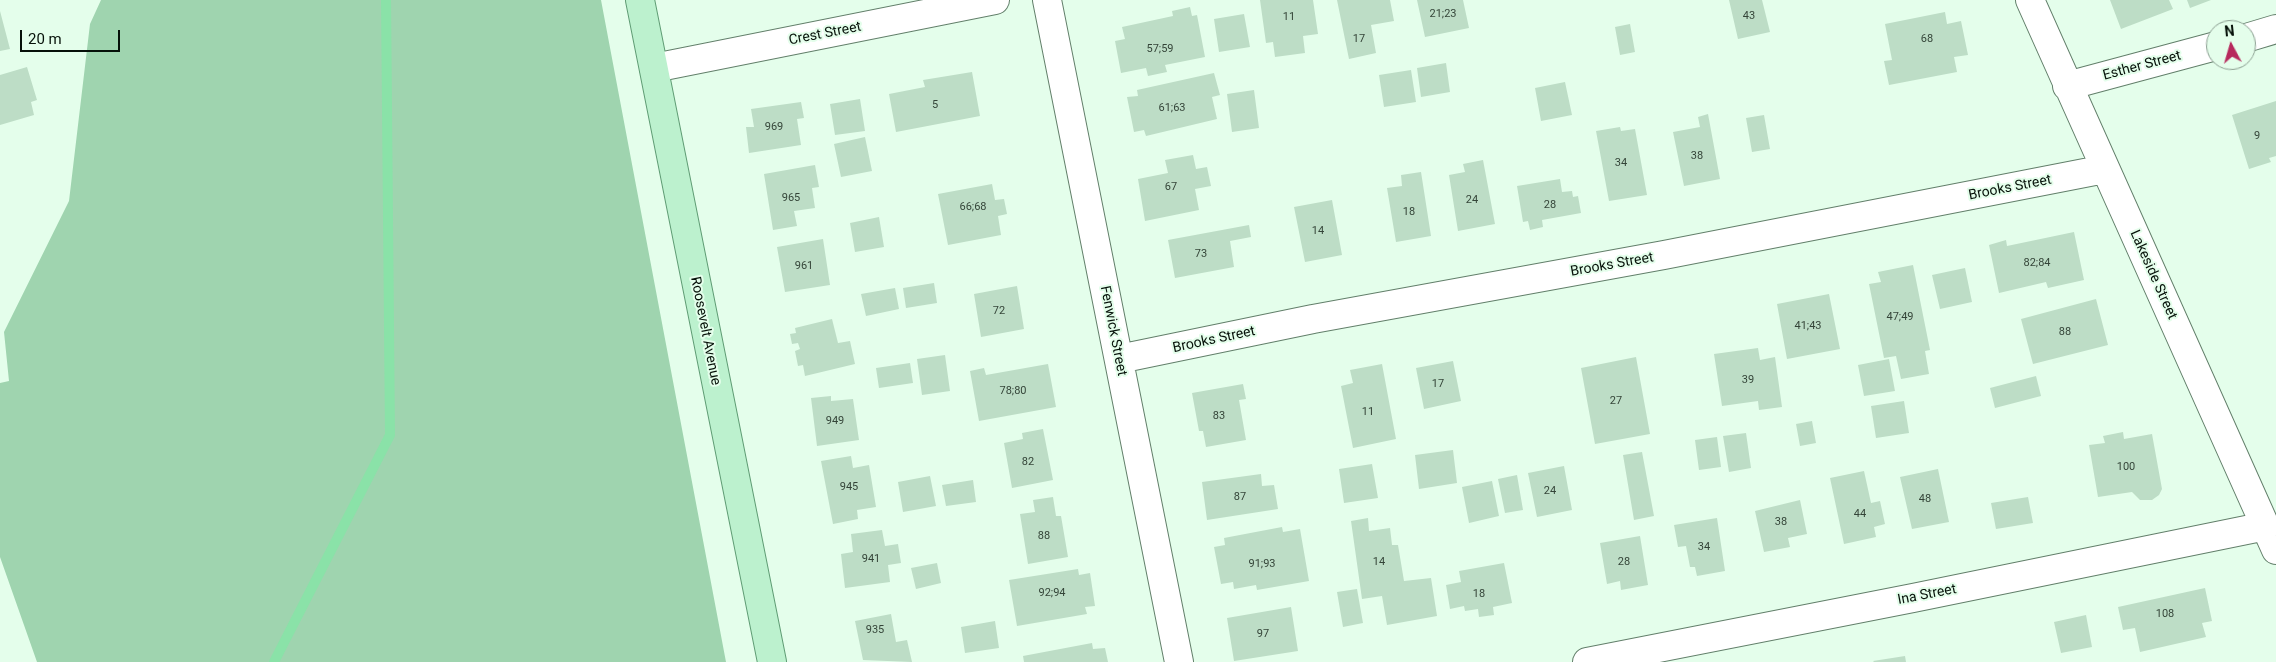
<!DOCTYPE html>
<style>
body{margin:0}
#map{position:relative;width:2276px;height:662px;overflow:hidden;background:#e4feeb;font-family:Roboto,sans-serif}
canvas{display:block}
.north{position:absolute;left:2206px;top:20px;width:50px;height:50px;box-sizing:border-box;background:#e4feeb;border:1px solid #8b9f91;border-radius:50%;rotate:354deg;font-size:14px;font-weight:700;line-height:20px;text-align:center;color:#061109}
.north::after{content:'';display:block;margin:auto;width:18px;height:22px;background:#b7295d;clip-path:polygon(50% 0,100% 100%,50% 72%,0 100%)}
.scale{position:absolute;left:20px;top:30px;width:100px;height:22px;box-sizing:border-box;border:2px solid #061109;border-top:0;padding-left:6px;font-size:15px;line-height:18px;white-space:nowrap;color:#061109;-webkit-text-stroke:4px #e4feeb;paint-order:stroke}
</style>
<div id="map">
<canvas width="2276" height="662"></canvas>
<div class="north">N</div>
<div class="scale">20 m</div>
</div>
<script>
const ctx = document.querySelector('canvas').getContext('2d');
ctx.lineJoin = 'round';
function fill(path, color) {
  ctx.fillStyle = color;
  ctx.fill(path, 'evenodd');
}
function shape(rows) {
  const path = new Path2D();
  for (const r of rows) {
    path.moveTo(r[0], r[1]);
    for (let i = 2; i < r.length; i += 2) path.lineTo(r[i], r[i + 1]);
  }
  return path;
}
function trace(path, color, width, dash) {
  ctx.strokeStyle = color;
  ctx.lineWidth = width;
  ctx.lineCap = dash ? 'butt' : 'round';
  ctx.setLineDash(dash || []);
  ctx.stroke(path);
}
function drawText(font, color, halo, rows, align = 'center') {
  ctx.font = font + ' Roboto,sans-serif';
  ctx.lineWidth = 4;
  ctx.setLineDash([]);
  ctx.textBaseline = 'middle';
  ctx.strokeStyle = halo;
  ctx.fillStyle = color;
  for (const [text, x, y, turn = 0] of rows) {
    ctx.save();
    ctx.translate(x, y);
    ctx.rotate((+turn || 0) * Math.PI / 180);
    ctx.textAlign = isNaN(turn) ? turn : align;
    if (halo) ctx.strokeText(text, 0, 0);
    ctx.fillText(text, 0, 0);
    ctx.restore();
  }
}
const green = shape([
 [101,0,601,0,726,662,37,662,0,557,0,383,9,381,4,332,69,201,90,24]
]);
const stream = shape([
 [274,662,390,435,386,0]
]);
const building = shape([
 [1260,0,1313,0,1318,34,1303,36,1305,53,1275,57,1273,42,1266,43],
 [1337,0,1390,0,1394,21,1371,25,1376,53,1349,59],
 [1417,0,1463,0,1469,28,1425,37],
 [1729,0,1762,0,1770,32,1738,39],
 [2110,0,2169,0,2173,9,2121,29],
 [2187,0,2211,0,2190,8],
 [1190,7,1192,16,1197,15,1205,57,1165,65,1167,72,1148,76,1146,68,1121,73,1115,41,1125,39,1122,27,1173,16,1172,11],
 [0,11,10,49,0,51],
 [1945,12,1947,24,1961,21,1968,55,1954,57,1957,72,1889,85,1884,61,1892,60,1885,24],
 [1244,14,1250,47,1219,52,1214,19],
 [1630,24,1635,52,1620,55,1615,27],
 [1446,63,1450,92,1421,97,1417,68],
 [27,67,37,100,31,102,34,115,0,125,0,75],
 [1411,70,1416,102,1384,107,1379,75],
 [972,72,980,116,896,132,889,94,925,87,923,80],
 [1214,73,1220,95,1212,97,1217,119,1146,136,1144,130,1134,132,1127,97,1138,96,1137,90],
 [1565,82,1572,115,1541,121,1535,88],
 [1254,90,1259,128,1232,132,1227,94],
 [860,99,865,131,835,135,830,104],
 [2276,101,2276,156,2269,158,2271,162,2249,169,2232,115],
 [801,102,804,118,797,119,801,145,749,153,746,127,754,127,751,109],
 [1708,114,1720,179,1684,186,1673,132,1700,127,1698,117],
 [1764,115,1770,149,1752,152,1746,118],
 [1620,127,1621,131,1635,129,1647,195,1609,201,1596,131],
 [865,137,872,171,841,177,834,144],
 [1193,155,1196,169,1207,167,1211,186,1195,189,1199,210,1145,221,1138,179,1168,173,1165,160],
 [1483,160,1495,224,1458,231,1449,175,1465,172,1463,164],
 [815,165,819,187,812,188,815,208,794,211,797,226,773,230,764,174],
 [1421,172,1431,236,1396,242,1387,188,1402,186,1401,175],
 [1560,179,1562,192,1572,191,1573,197,1578,196,1581,213,1542,220,1543,227,1530,230,1528,221,1523,222,1517,186],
 [992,184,995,200,1004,199,1007,214,998,216,1001,235,948,245,938,194],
 [1332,200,1342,255,1305,262,1294,207],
 [879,217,884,247,855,252,850,223],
 [1249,225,1251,237,1230,241,1234,267,1175,278,1168,240],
 [2074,232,2084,280,2048,288,2046,282,1999,293,1989,245,2006,240,2007,246],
 [823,239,830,285,785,292,777,247],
 [1913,265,1930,350,1925,351,1929,374,1901,379,1896,356,1884,358,1869,284,1881,282,1878,272],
 [1965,268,1972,302,1940,309,1932,275],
 [934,283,937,303,906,308,903,288],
 [1017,286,1024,329,981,337,974,294],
 [895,288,899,309,866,316,861,294],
 [1829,294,1840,349,1787,359,1777,304],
 [2096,299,2108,345,2033,364,2021,319],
 [832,319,838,343,850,341,855,364,805,376,803,365,798,366,795,351,800,349,798,343,792,344,790,334,796,333,795,328],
 [1758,348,1760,360,1775,357,1782,407,1759,410,1758,401,1722,406,1714,354],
 [945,355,950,391,922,395,917,359],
 [1636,357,1650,434,1595,444,1581,368],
 [1889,359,1895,391,1864,396,1858,365],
 [1453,361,1461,401,1424,409,1416,368],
 [910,363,913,383,879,388,876,368],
 [1048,364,1056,407,979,421,970,371,984,368,986,375],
 [1382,364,1396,439,1353,448,1341,386,1353,383,1350,370],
 [2036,376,2041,396,1995,408,1990,388],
 [1243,384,1246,399,1239,400,1246,440,1206,447,1203,431,1199,431,1192,393],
 [831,396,831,401,853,399,859,440,817,446,811,398],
 [1904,401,1909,433,1876,438,1871,406],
 [1812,421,1816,443,1800,446,1796,424],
 [1043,429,1053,480,1012,488,1004,443,1023,439,1022,433],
 [2123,432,2124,439,2152,434,2162,489,2159,495,2152,500,2140,500,2132,492,2098,497,2089,445,2105,443,2103,436],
 [1746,433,1751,468,1729,472,1723,436],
 [1717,437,1721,467,1699,470,1695,440],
 [1453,450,1457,483,1419,489,1415,455],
 [1642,452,1654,516,1634,520,1623,455],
 [851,456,853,468,869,465,876,507,857,510,858,519,833,524,821,461],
 [1372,464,1378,498,1344,503,1339,469],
 [1564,466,1572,510,1537,517,1528,473],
 [1938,469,1949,522,1912,529,1900,477],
 [1864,471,1871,503,1880,501,1885,524,1874,527,1876,537,1844,544,1830,478],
 [1261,474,1262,486,1274,485,1278,509,1207,520,1202,482],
 [1517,475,1523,510,1505,513,1498,479],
 [930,476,936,506,903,512,898,482],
 [973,480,976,502,946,506,942,485],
 [1492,481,1499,516,1469,523,1462,487],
 [1053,497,1056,516,1061,516,1068,557,1028,564,1020,514,1035,512,1033,500],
 [2028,497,2033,523,1996,529,1991,503],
 [1800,500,1807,534,1788,538,1790,547,1764,552,1755,511],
 [1368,518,1369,531,1390,528,1392,545,1398,545,1404,581,1431,578,1437,616,1387,625,1382,596,1362,599,1351,521],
 [1717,518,1725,571,1697,576,1695,567,1690,567,1686,546,1678,547,1674,525],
 [1282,527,1283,532,1300,529,1309,581,1257,590,1256,585,1234,589,1233,582,1221,584,1214,547,1225,545,1224,538],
 [882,530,885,546,898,544,901,563,888,565,890,582,845,588,841,554,853,552,851,534],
 [1640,536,1648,585,1621,590,1620,581,1607,584,1600,543],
 [937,563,941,583,916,589,911,568],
 [1504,563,1512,603,1493,607,1494,615,1479,617,1478,609,1465,611,1464,606,1450,609,1446,585,1461,582,1459,571],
 [1078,569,1079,575,1090,573,1095,606,1085,607,1087,614,1017,626,1009,580],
 [2205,588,2212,621,2202,623,2206,637,2140,652,2135,628,2123,630,2118,607],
 [1357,589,1363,623,1343,627,1337,592],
 [1291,607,1298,651,1234,661,1227,618],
 [891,614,896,642,907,640,912,662,863,660,855,621],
 [2086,615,2092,647,2061,653,2054,622],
 [995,621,999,648,965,653,961,627],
 [1092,643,1093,649,1105,648,1108,662,1024,662,1023,656],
 [1905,656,1906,662,1874,662,1873,661]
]);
const street = shape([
 [1047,0,1179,662],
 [2030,0,2276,550],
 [2246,38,2276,29],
 [654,68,995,0],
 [2067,86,2216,46],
 [1119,359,1313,319,1664,255,2105,169],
 [1587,662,1913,598,2266,526]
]);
const primary = shape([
 [640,0,772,662]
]);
const numberNames = [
 ["21;23",1443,14],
 ["43",1749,16],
 ["11",1289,17],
 ["17",1359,39],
 ["68",1927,39],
 ["57;59",1160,49],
 ["5",935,105],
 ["61;63",1172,108],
 ["969",774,127],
 ["9",2257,136],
 ["38",1697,156],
 ["34",1621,163],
 ["67",1171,187],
 ["965",791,198],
 ["24",1472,200],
 ["28",1550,205],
 ["66;68",973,207],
 ["18",1409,212],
 ["14",1318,231],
 ["73",1201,254],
 ["82;84",2037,263],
 ["961",804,266],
 ["72",999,311],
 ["47;49",1900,317],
 ["41;43",1808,326],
 ["88",2065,332],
 ["39",1748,380],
 ["17",1438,384],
 ["78;80",1013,391],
 ["27",1616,401],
 ["11",1368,412],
 ["83",1219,416],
 ["949",835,421],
 ["82",1028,462],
 ["100",2126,467],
 ["945",849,487],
 ["24",1550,491],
 ["87",1240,497],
 ["48",1925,499],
 ["44",1860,514],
 ["38",1781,522],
 ["88",1044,536],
 ["34",1704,547],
 ["941",871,559],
 ["14",1379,562],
 ["28",1624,562],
 ["91;93",1262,564],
 ["92;94",1052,593],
 ["18",1479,594],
 ["108",2165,614],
 ["935",875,630],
 ["97",1263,634]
];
const streetNames = [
 ["Crest Street",825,34,-11],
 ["Esther Street",2142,66,-15],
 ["Brooks Street",2010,188,-11],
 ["Brooks Street",1612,265,-10],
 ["Lakeside Street",2153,275,66],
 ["Roosevelt Avenue",705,331,79],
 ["Fenwick Street",1113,331,79],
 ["Brooks Street",1214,340,-12],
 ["Ina Street",1927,595,-11]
];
fill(green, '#9fd4af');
trace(stream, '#8ae2a8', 10);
fill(building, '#bdddc6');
trace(street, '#627f6a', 30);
trace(primary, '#5f9c74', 30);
trace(street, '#fff', 28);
trace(primary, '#bcf1ce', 28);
drawText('11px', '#344438', null, numberNames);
drawText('14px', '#061109', '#e4feeb', streetNames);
</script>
